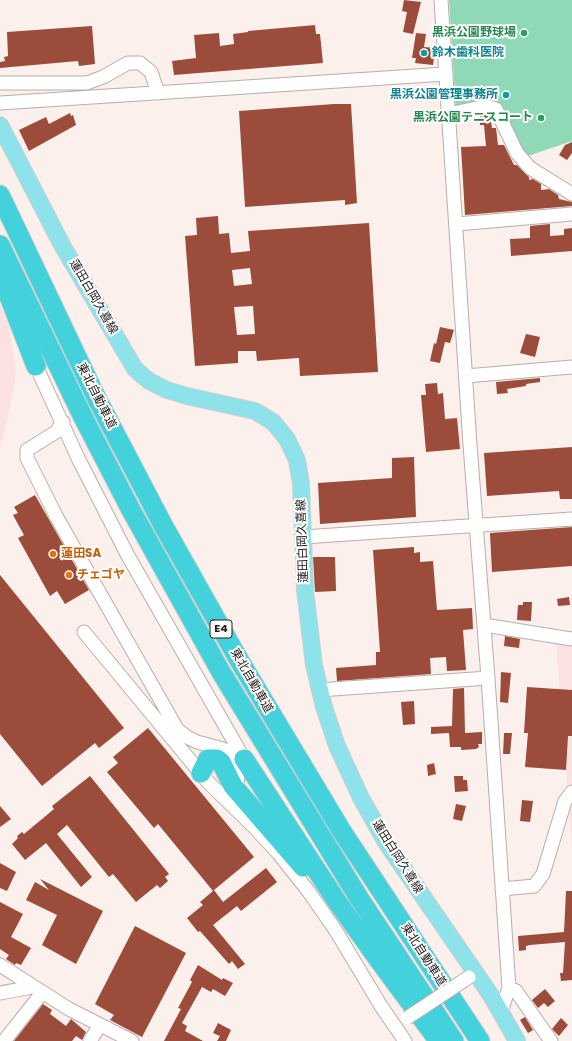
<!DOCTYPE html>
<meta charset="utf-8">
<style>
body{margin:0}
canvas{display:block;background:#fbf0ec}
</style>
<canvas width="572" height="1041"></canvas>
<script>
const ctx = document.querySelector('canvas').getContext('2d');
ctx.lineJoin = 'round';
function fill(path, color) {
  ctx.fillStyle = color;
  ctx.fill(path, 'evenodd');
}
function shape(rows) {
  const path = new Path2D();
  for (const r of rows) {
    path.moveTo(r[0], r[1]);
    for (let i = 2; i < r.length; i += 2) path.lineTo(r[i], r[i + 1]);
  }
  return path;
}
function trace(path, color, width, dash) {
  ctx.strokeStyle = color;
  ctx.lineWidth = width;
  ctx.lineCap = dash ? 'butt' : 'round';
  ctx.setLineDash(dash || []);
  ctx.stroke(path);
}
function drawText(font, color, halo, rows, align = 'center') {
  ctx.font = font + ' Poppins,"Noto Sans JP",sans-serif';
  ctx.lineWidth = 4;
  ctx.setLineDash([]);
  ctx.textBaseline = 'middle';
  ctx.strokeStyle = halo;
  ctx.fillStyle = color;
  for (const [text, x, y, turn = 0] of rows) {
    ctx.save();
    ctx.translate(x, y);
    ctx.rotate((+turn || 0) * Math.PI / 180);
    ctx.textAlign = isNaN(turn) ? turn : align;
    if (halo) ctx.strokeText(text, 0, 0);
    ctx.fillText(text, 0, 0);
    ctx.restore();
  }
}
const industrial = shape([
 [0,305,9,326,16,370,14,389,0,449],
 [556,642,572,643,572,849]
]);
const green = shape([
 [449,0,572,0,572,141,525,157,511,135,495,101,456,110]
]);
const building = shape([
 [404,0,421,2,413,34,403,32,407,12,402,11],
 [315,25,316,34,320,34,323,63,174,75,172,61,196,58,194,35,219,33,220,46,234,44,233,34,248,32,248,31],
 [92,26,95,64,79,66,78,61,0,68,0,62,5,61,4,57,8,56,7,32],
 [416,33,426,34,424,47,435,48,433,65,415,63,416,58,412,58],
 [334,104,351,104,357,203,345,205,345,200,245,207,239,111],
 [70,113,71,116,73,115,76,125,29,151,19,130,46,117,49,124],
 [486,114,490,116,492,128,496,128,498,145,504,145,514,165,517,165,529,177,529,180,533,179,541,184,541,190,549,189,558,195,559,199,572,202,572,206,465,215,461,147,486,146,484,125,480,125,480,116],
 [572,142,572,153,567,160,559,155,565,145],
 [218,216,219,234,229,233,231,253,250,251,248,231,369,223,378,372,300,376,299,358,257,361,256,351,238,351,238,363,195,366,185,236,197,235,196,218],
 [250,268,252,284,234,286,232,270],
 [253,306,255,334,237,335,234,307],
 [550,224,550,236,564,235,564,229,572,228,572,251,511,256,510,239,530,238,530,226],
 [440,327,454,330,450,343,445,342,440,363,430,361,434,343,436,344],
 [526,334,540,337,535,357,520,353],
 [540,378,540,382,526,384,526,386,507,389,508,393,497,394,496,382],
 [437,383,438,394,443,393,445,419,457,418,460,449,426,452,421,395,426,395,425,384],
 [572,447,572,499,560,499,559,491,487,496,484,453],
 [414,457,416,517,320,524,318,483,392,478,392,458],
 [35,495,89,590,65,604,57,591,50,596,18,538,24,535,13,515,18,513,14,507],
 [572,527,572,566,492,572,490,533],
 [414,547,414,553,420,552,420,562,433,561,437,610,472,608,473,629,463,630,466,670,447,671,446,657,430,658,431,674,337,681,336,668,376,665,376,652,380,652,373,550],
 [313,557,335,557,336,591,315,592],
 [0,575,124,728,99,748,95,743,42,786,0,734],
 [569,597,570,605,558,606,557,599],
 [523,602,532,602,531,621,517,620,518,605,523,605],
 [505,636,520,639,519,648,504,646],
 [501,672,511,673,508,703,500,702],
 [527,687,572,690,572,736,568,736,566,770,525,767,528,733,524,733],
 [464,688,465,733,482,732,482,744,478,744,479,747,476,749,461,750,461,747,450,747,449,733,431,734,431,727,452,726,453,689],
 [414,701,415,724,403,725,401,702],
 [148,728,254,857,214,890,223,902,266,868,277,882,241,911,237,906,213,925,245,964,238,969,232,961,229,964,200,931,198,932,187,918,203,905,200,902,213,891,158,824,154,828,107,772,118,763,113,757],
 [504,733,512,733,510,754,503,754],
 [434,763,436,774,428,776,427,765],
 [90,776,169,874,165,877,168,881,160,888,157,885,136,902,113,874,109,877,67,825,57,834,92,877,81,887,46,843,25,860,12,844,18,838,17,836,22,832,24,834,54,809,52,806],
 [454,776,463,776,463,780,467,780,468,791,455,792],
 [522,800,533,801,530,822,520,821],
 [456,804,466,806,462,821,453,819],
 [0,806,11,819,0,827],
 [0,863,16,872,7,891,0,888],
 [40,879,103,911,76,964,42,945,57,915,26,900,35,882,49,890],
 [566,891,572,891,572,980,561,981,560,973,563,973,565,942,530,945,526,946,526,950,519,951,518,936,564,932],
 [0,902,23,914,11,937,31,948,21,965,16,963,15,965,6,959,9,955,0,949],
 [135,926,186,953,142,1037,110,1020,114,1015,95,1004],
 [198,965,222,980,223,978,233,983,225,996,213,989,211,992,202,987,182,1023,187,1026,185,1031,203,1041,164,1041,181,1009,178,1008,192,982,190,980],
 [545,989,555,1001,548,1007,544,1003,538,1008,532,1000],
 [43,1004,52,1010,50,1014,66,1026,71,1019,86,1032,82,1040,76,1036,72,1041,14,1041],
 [525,1017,533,1030,528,1033,520,1020],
 [561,1018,568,1025,559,1036,552,1029],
 [218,1023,231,1030,226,1041,217,1041,220,1036,213,1033]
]);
const minor = shape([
 [441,0,470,445,488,678,509,988,501,1011],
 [0,83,87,83,103,77,128,63,140,63,151,72,158,93],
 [0,103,446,74],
 [448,114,486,106,496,109,517,153,530,168,572,194],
 [457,224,572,214],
 [36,366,78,458,127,554,244,759],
 [466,376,572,367],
 [63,422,56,432,27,450,27,458,56,516,177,729,187,737,197,742,223,749,244,759],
 [303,537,572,519],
 [484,625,572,639],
 [84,632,208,782,254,827,279,854,309,892,336,931,381,1006,405,1041],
 [319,690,488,678],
 [224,750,233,761,237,771,238,791],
 [502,889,534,886,543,874,565,801,572,792],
 [0,965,69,1009,132,1041],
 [509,988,516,991,551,1041],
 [0,993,32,987],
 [4,1041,42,993],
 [90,1041,100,1025]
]);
const major = shape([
 [0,125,62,245,135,369,149,381,167,390,187,396,255,411,273,422,287,439,297,460,301,484,305,590,314,665,324,707,337,746,361,798,387,844,492,997,517,1041]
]);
const highway = shape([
 [0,195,96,397,164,527,239,660,341,830,480,1041],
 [0,245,83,417,131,510,221,672,359,898,454,1041],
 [0,273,36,366],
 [244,759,336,900,378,959,438,1040],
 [201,773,208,759,217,759,221,762,233,786,303,867]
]);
const minorBridge = shape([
 [407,1018,469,977]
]);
const markers = [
 [524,33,4,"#2e9e5b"],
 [424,53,4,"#0f9aa8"],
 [506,95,4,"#0f9aa8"],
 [541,118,4,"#2e9e5b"],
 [53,554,4,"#e8710a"],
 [69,575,4,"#e8710a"]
];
const shields = [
 [221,629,22]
];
const shieldNames = [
 ["E4",221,629]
];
const leisureNames = [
 ["黒浜公園野球場",516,33],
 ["黒浜公園テニスコート",533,118]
];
const cultureNames = [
 ["鈴木歯科医院",432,53],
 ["黒浜公園管理事務所",498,95,"right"]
];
const streetNames = [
 ["蓮田白岡久喜線",93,297,60],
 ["東北自動車道",96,396,63],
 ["蓮田白岡久喜線",303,541,-92],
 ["東北自動車道",251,681,60],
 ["蓮田白岡久喜線",397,857,58],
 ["東北自動車道",423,955,57]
];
const foodNames = [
 ["蓮田SA",61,554],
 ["チェゴヤ",77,575]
];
fill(industrial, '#fce1e3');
fill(green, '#90d9b7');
fill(building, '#9b4c3b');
trace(minor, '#b8aeaa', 15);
trace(major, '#cfcece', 18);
trace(highway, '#cfcece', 21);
trace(minor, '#fff', 13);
trace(major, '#8ee3ea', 16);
trace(highway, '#43d1dc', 19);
trace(minorBridge, '#b8aeaa', 15, []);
trace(minorBridge, '#fff', 13);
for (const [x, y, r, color] of markers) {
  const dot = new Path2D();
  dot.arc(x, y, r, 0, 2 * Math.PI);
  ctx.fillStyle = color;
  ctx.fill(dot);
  trace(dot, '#fff', 1.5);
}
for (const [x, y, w] of shields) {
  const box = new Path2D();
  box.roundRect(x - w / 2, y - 9, w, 18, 3);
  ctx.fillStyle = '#fff';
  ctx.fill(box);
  trace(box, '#25211f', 1);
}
drawText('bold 11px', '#25211f', null, shieldNames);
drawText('bold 12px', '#27864d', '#fff', leisureNames, 'right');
drawText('bold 12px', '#0d838f', '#fff', cultureNames, 'left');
drawText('12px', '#25211f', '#fff', streetNames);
drawText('bold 12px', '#c56008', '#fff', foodNames, 'left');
</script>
